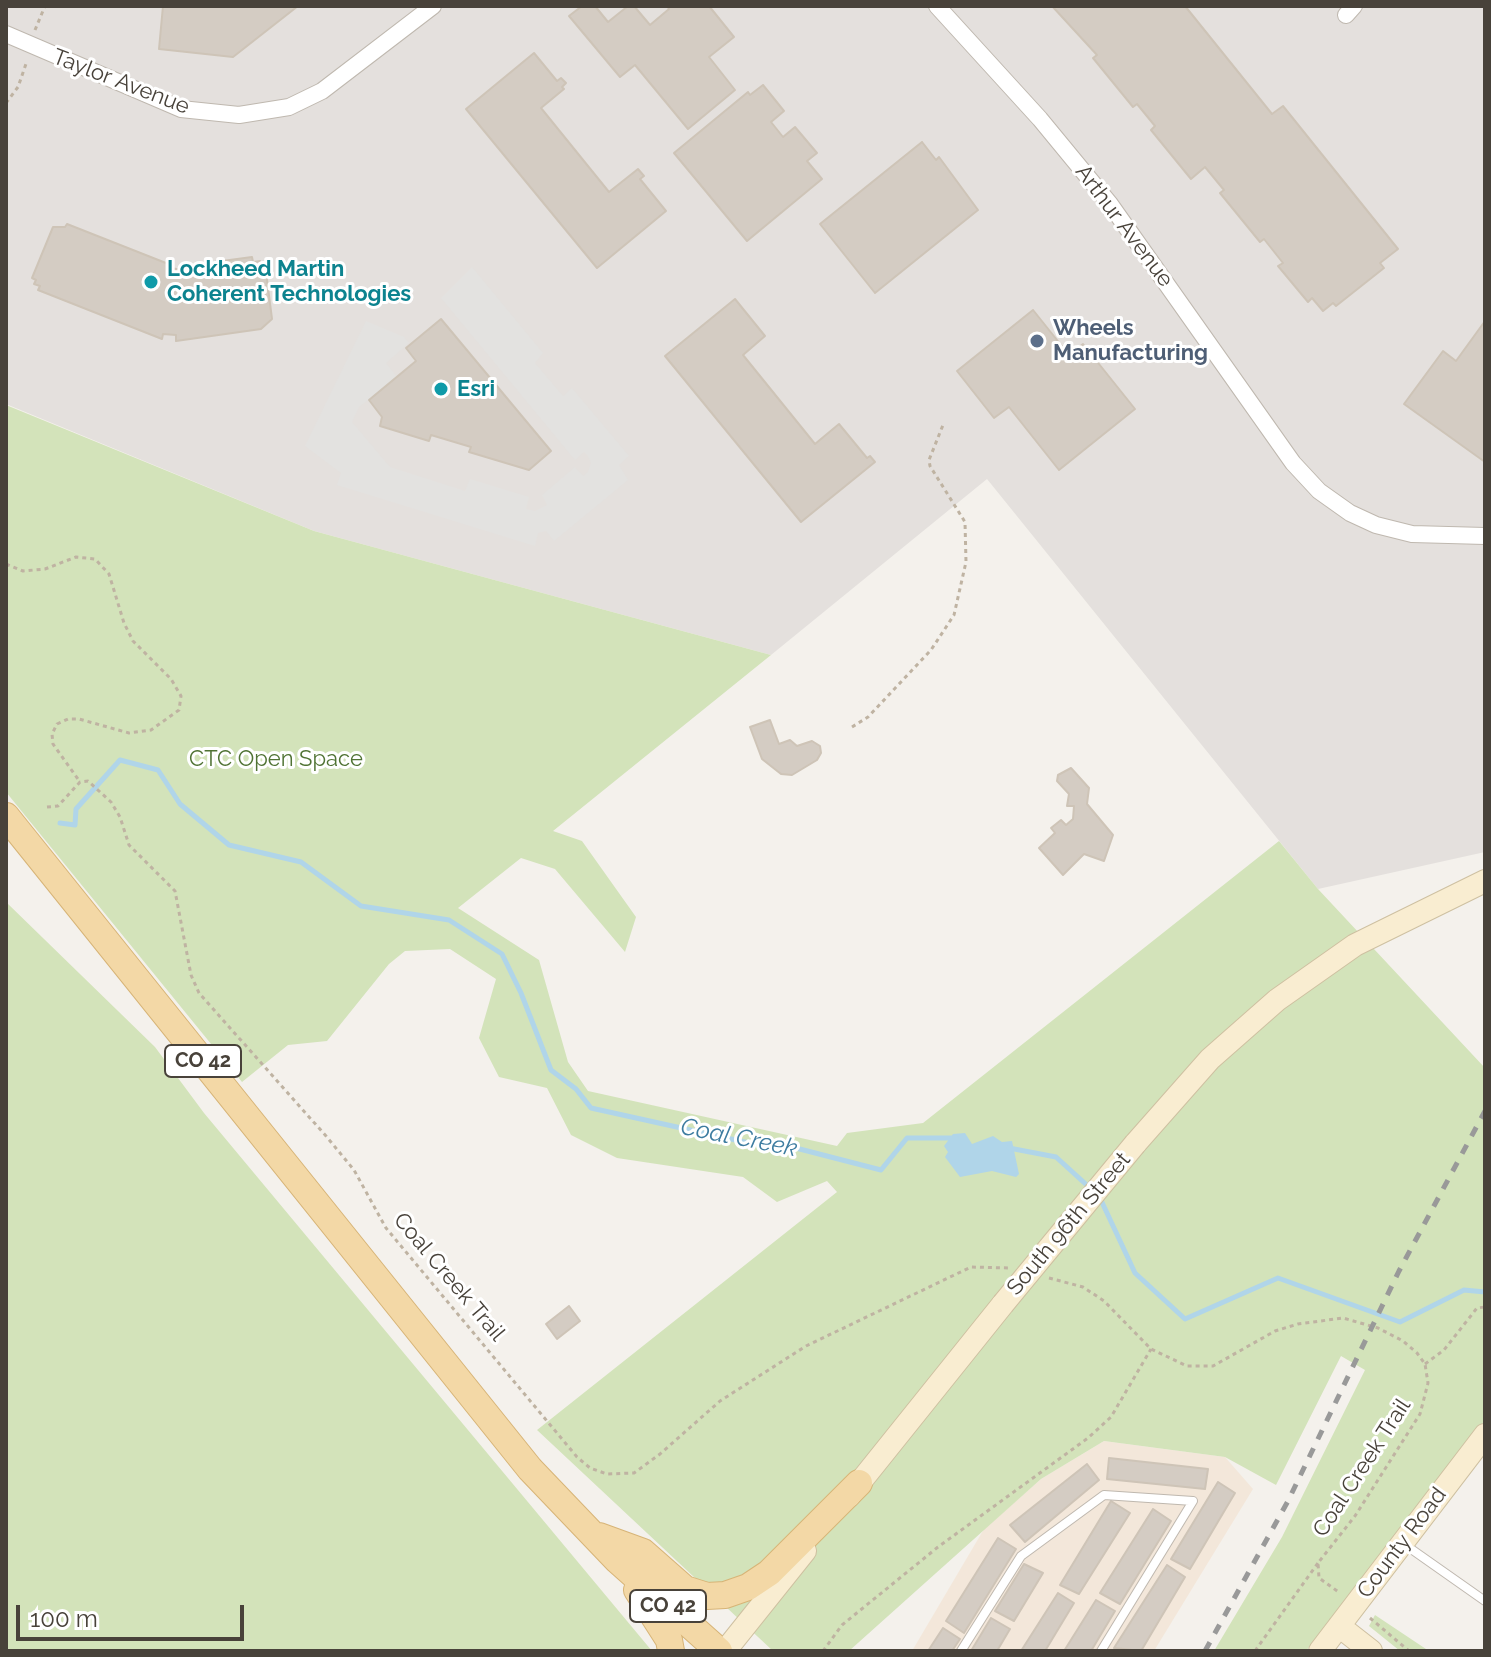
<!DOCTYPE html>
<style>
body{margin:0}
#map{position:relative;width:1491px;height:1657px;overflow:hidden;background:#f4f1ec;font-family:Raleway,sans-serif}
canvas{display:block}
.frame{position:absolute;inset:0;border:8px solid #48423a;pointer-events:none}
.scale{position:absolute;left:16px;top:1605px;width:228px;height:36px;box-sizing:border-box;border:4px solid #48423a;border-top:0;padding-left:10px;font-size:24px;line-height:28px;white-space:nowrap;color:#48423a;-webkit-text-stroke:6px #fff;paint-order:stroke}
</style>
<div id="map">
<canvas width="1491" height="1657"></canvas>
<div class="frame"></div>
<div class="scale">100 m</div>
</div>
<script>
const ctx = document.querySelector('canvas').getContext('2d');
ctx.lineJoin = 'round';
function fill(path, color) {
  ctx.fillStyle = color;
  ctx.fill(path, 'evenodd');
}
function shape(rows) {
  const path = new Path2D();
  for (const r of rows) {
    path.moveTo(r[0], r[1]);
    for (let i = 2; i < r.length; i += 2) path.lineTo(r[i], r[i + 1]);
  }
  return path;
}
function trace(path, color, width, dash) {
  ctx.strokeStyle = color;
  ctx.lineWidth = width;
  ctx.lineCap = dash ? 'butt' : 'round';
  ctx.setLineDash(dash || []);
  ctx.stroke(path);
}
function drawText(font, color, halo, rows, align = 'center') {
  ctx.font = font + ' Raleway,sans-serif';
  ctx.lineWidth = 6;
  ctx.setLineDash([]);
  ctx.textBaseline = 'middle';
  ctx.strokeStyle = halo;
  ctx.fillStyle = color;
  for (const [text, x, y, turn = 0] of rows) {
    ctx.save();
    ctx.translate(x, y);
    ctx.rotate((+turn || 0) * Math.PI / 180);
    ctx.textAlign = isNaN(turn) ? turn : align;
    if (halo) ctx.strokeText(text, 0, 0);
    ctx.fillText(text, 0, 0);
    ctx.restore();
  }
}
const commercial = shape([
 [1104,1441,1225,1457,1253,1489,1154,1651,912,1651,984,1529,1041,1479]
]);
const industrial = shape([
 [6,6,1485,6,1485,852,1318,889,987,479,771,655,314,531,6,404]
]);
const green = shape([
 [6,405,314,531,771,655,553,831,582,841,636,917,625,952,555,869,521,858,458,908,539,960,568,1062,588,1091,837,1146,847,1133,923,1123,1279,841,1318,889,1485,1068,1485,1420,1306,1651,1214,1651,1282,1537,1365,1370,1341,1356,1276,1485,1225,1457,1104,1441,1041,1479,849,1651,773,1651,537,1430,837,1192,827,1181,777,1202,743,1177,617,1158,571,1135,547,1088,499,1077,479,1038,496,979,450,949,405,951,389,964,327,1041,288,1045,242,1082,6,792],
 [6,902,155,1047,204,1113,652,1651,6,1651],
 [1375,1615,1429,1651,1400,1651,1369,1626]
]);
const parking = shape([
 [472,267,543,353,535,363,563,396,572,388,629,456,619,465,628,480,554,541,546,531,538,533,535,546,337,485,341,473,305,446,366,321,404,337,409,343,386,363,397,377,359,407,352,422,390,467,465,491,470,479,529,497,526,509,535,511,547,505,542,495,575,467,583,476,588,472,591,463,588,456,584,452,575,460,441,298]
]);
const water = shape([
 [965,1133,972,1144,993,1136,1002,1142,1012,1141,1019,1174,1016,1177,992,1171,960,1177,945,1157,948,1152,944,1146,953,1134]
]);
const stream = shape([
 [60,823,75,825,76,809,120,760,158,770,180,804,229,845,301,862,361,906,449,920,502,954,521,993,551,1070,576,1089,591,1108,749,1143,788,1146,881,1170,907,1138,956,1138],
 [1009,1148,1056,1157,1090,1188],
 [1100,1198,1135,1273,1185,1319,1278,1278,1400,1322,1464,1290,1485,1292]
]);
const building = shape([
 [163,6,298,6,233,57,159,49,163,6],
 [582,6,595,6,608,22,628,6,634,6,650,25,669,9,667,6,709,6,734,37,709,57,735,90,688,129,635,65,620,77,569,16,582,6],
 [1052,6,1185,6,1272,114,1283,106,1398,249,1380,263,1384,268,1336,306,1333,303,1323,311,1312,298,1308,302,1278,266,1283,263,1264,239,1260,242,1220,193,1224,190,1205,167,1191,179,1151,130,1155,126,1137,104,1133,107,1093,58,1097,55,1052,6],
 [534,53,557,81,561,78,566,83,562,87,564,89,541,108,609,192,638,169,644,176,640,179,666,211,597,268,466,109,534,53],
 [763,85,784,111,771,122,783,137,795,127,817,153,807,161,822,179,747,241,674,153,748,92,750,95,763,85],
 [922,142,936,160,939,157,978,210,875,293,820,224,922,142],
 [67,224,171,265,170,268,184,270,185,266,252,257,253,262,260,261,260,265,265,264,272,319,261,329,176,341,176,335,163,334,162,339,38,290,40,286,34,284,36,280,32,278,53,227,65,227,67,224],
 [735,299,765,336,743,355,815,444,839,424,867,458,870,456,875,462,801,522,665,356,735,299],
 [1033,310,1069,355,1083,344,1135,409,1059,470,1009,407,994,418,957,371,1033,310],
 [441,319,551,451,529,470,469,452,471,447,431,435,429,441,380,426,382,417,369,400,416,361,406,348,441,319],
 [1485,321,1485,462,1404,404,1443,351,1456,361,1485,321],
 [770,720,779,744,790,740,797,746,812,741,820,746,821,753,817,760,792,775,781,774,762,759,750,727,770,720],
 [1071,768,1089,788,1087,804,1113,835,1104,861,1084,854,1063,875,1039,848,1055,833,1051,828,1061,820,1066,825,1073,819,1074,806,1067,806,1069,794,1057,781,1058,775,1071,768],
 [569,1306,580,1321,557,1339,546,1324,569,1306],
 [1109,1458,1208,1469,1205,1489,1107,1479,1109,1458],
 [1087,1464,1099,1480,1025,1542,1010,1525,1087,1464],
 [1218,1482,1235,1493,1190,1569,1171,1559,1218,1482],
 [1111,1501,1130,1513,1079,1594,1060,1585,1111,1501],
 [1153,1509,1171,1521,1120,1604,1100,1593,1153,1509],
 [998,1538,1016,1549,964,1633,946,1621,998,1538],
 [1024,1564,1043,1573,1014,1621,995,1611,1024,1564],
 [1167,1565,1185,1577,1141,1651,1114,1648,1167,1565],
 [1058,1593,1074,1603,1045,1651,1021,1651,1058,1593],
 [1096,1600,1115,1611,1091,1651,1064,1651,1096,1600],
 [991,1618,1010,1629,997,1651,971,1651,991,1618],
 [943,1628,960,1639,952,1651,928,1651,943,1628]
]);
const path = shape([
 [35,30,45,6],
 [6,103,18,87,27,61],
 [6,564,23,571,45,569,76,557,95,559,109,574,124,623,133,641,171,679,181,696,179,710,151,730,129,733,79,719,68,719,57,724,52,734,53,744,80,782],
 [852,727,868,717,931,650,954,615,966,562,965,522,930,466,929,460,943,425],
 [47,807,58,806,80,782,88,781,111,802,120,817,129,845,175,891,191,975,199,993,326,1136,354,1170,386,1228,577,1457,590,1468,607,1474,634,1473,660,1454,720,1401,806,1346,971,1267,1010,1268],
 [1049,1278,1083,1287,1104,1301,1151,1349,1187,1366,1213,1366,1275,1331,1298,1324,1343,1318,1378,1328,1403,1341,1417,1353,1425,1364,1428,1383,1420,1414,1355,1516,1318,1563,1319,1578,1340,1593],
 [1425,1364,1444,1350,1477,1308,1485,1307],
 [1370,1618,1409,1651],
 [823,1651,842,1625,938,1547,1088,1438,1111,1417,1151,1349],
 [1255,1651,1318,1563]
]);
const lane = shape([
 [1404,1544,1485,1601],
 [961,1651,1021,1556,1104,1495,1193,1501,1101,1651]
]);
const street = shape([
 [937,6,1040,119,1110,204,1293,463,1319,491,1350,513,1376,525,1412,534,1485,536],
 [1346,15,1354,6],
 [6,34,181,109,239,115,289,107,322,91,433,6]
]);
const secondary = shape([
 [1135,1144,1210,1059,1277,1000,1355,945,1485,881],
 [849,1496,1003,1304],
 [1339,1626,1371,1651],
 [725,1651,805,1551],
 [1320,1651,1485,1435]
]);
const primary = shape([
 [6,816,530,1469,617,1560,719,1651],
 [599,1536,643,1552,685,1589,707,1596,725,1595,748,1587,769,1573,859,1483],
 [637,1590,669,1640,671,1651]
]);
const rail = shape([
 [1205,1651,1288,1501,1399,1271,1485,1111]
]);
const secondaryBridge = shape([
 [1003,1304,1135,1144]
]);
const markers = [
 [151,282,8,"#0f9aa8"],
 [1037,341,8,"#5c6f8a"],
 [441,389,8,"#0f9aa8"]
];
const shields = [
 [203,1061,76],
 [668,1606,76]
];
const shieldNames = [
 ["CO 42",203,1061],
 ["CO 42",668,1606]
];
const streetNames = [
 ["Taylor Avenue",121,82,21],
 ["Arthur Avenue",1124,226,53],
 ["South 96th Street",1069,1224,-50],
 ["Coal Creek Trail",449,1277,50],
 ["Coal Creek Trail",1362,1468,-57],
 ["County Road",1402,1543,-53]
];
const cultureNames = [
 ["Lockheed Martin",167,269],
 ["Coherent Technologies",167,294],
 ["Esri",457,389]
];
const serviceNames = [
 ["Wheels",1053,328],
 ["Manufacturing",1053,353]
];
const parkNames = [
 ["CTC Open Space",276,759]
];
const waterNames = [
 ["Coal Creek",739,1138,11]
];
fill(commercial, '#f3e7da');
fill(industrial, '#e4e0dd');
fill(green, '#d3e3ba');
fill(parking, '#e3e2e0');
fill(water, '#b0d5e9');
trace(stream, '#b0d5e9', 5);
fill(building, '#d4ccc3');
trace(building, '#cec4b7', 2);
trace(lane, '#bfb8af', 10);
trace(street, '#bfb8af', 18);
trace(secondary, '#cec0a1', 24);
trace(primary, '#d7b477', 28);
trace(path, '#bfb3a2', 3, [4, 4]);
trace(lane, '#fff', 8);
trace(street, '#fff', 16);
trace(secondary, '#f9edd1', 22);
trace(primary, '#f3d8a6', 26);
trace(rail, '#999', 5, [10, 10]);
trace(secondaryBridge, '#cec0a1', 24, []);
trace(secondaryBridge, '#f9edd1', 22);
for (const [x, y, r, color] of markers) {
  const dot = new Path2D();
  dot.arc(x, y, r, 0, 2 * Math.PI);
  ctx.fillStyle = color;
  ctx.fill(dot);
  trace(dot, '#fff', 3);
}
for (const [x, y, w] of shields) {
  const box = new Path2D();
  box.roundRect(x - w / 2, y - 16, w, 32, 6);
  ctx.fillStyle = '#fff';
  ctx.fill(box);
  trace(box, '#48423a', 2);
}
drawText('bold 20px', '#48423a', null, shieldNames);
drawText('22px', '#48423a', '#fff', streetNames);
drawText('bold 22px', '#0d838f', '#fff', cultureNames, 'left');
drawText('bold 22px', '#4e5e75', '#fff', serviceNames, 'left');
drawText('22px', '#507334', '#fff', parkNames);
drawText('italic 24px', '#3d7ca0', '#fff', waterNames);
</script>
